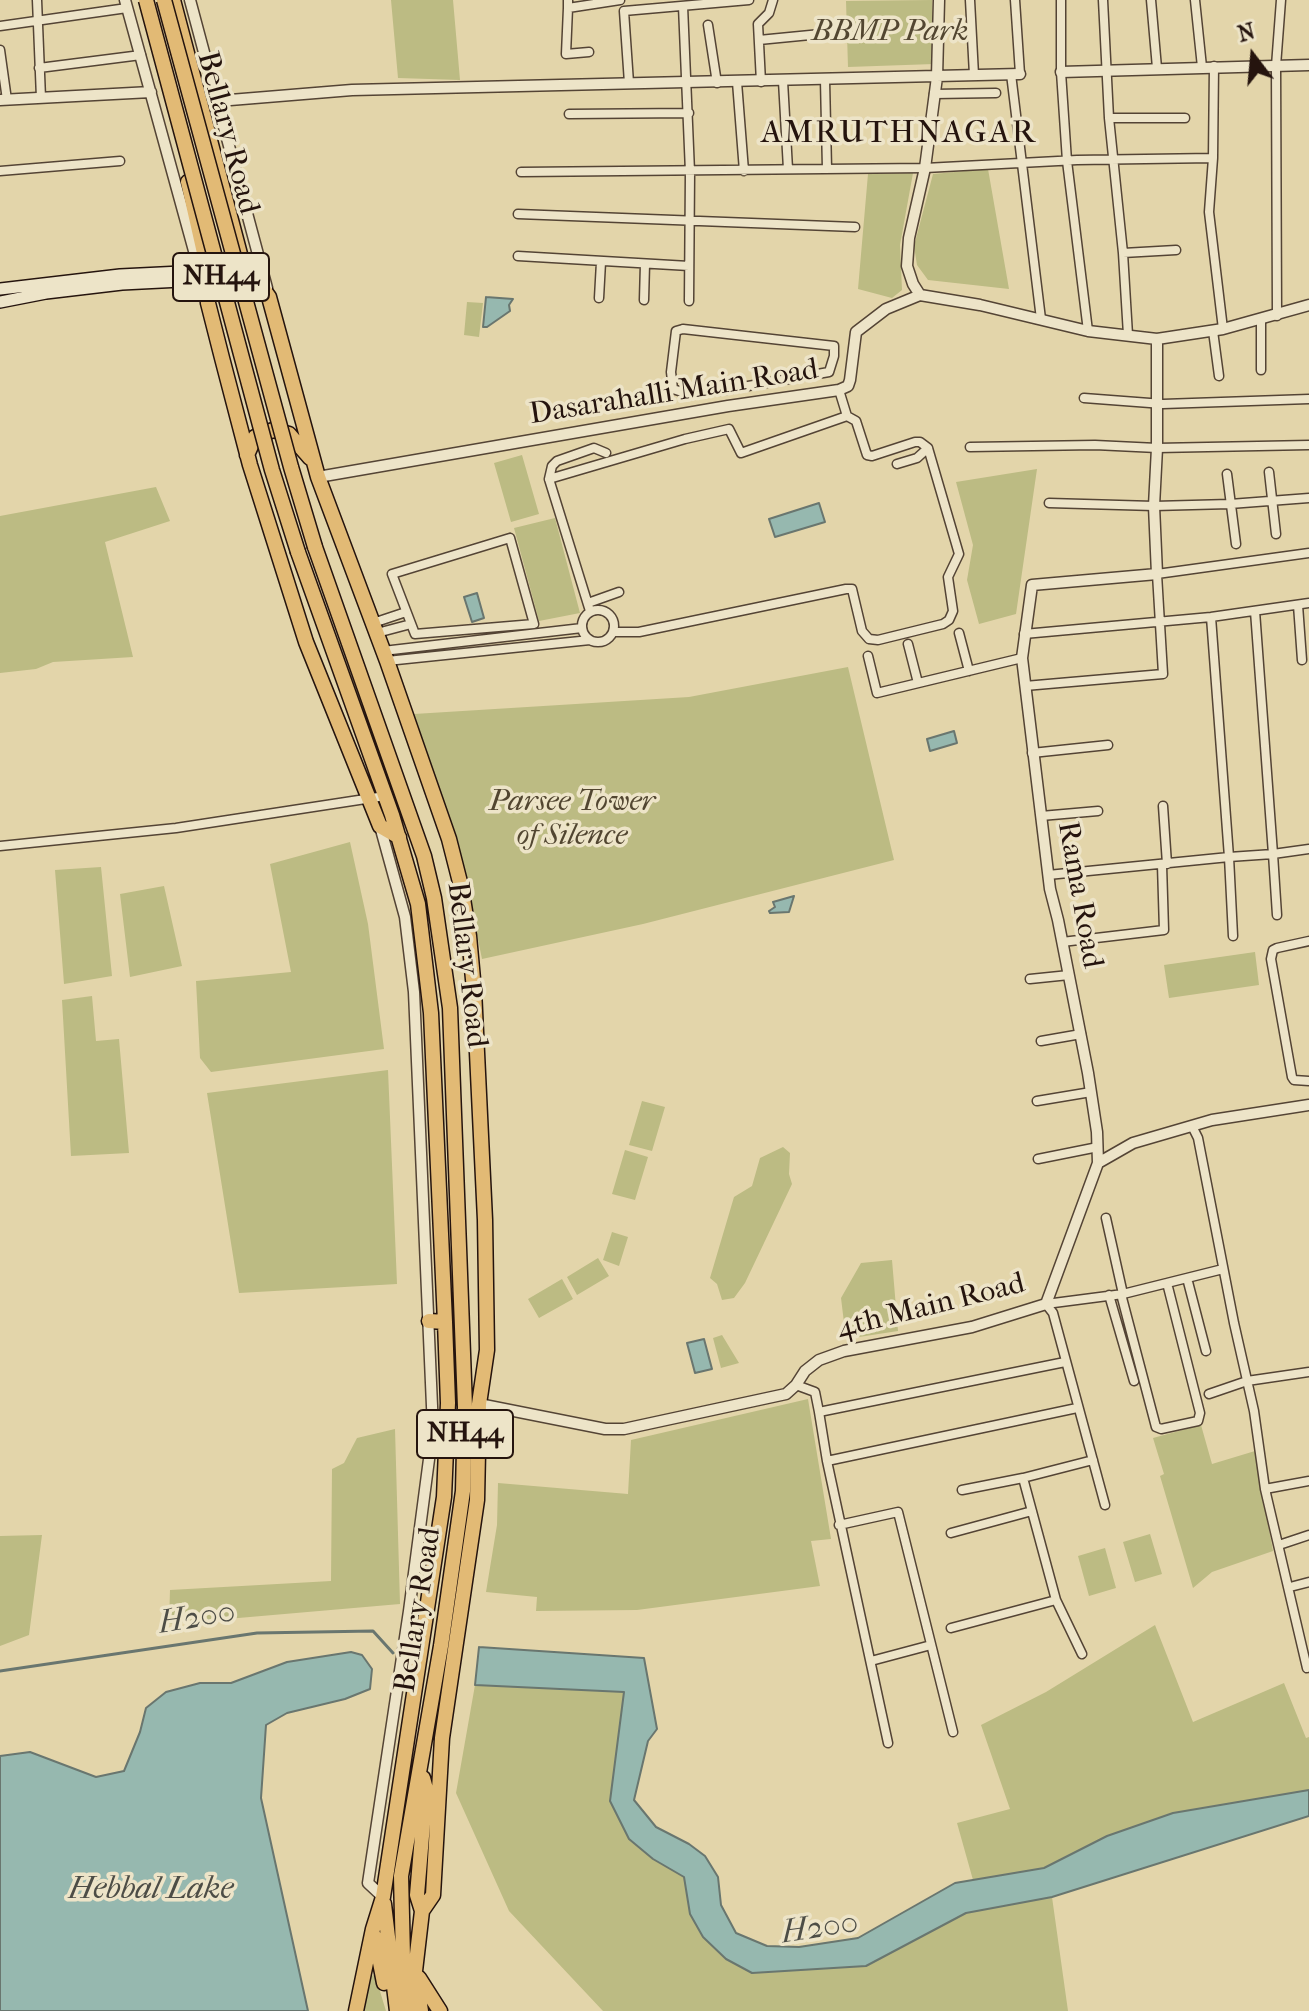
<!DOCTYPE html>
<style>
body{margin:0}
#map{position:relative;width:1309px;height:2011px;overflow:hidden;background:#e3d5aa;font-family:"IM FELL French Canon",serif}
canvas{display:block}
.north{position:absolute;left:1213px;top:16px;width:80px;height:80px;-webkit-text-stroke:6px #ede4c8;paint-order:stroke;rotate:344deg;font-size:22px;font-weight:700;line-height:32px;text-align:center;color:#25140e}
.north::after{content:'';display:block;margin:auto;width:28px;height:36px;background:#25140e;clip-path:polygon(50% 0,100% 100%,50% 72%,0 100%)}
</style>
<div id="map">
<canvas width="1309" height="2011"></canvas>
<div class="north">N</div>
</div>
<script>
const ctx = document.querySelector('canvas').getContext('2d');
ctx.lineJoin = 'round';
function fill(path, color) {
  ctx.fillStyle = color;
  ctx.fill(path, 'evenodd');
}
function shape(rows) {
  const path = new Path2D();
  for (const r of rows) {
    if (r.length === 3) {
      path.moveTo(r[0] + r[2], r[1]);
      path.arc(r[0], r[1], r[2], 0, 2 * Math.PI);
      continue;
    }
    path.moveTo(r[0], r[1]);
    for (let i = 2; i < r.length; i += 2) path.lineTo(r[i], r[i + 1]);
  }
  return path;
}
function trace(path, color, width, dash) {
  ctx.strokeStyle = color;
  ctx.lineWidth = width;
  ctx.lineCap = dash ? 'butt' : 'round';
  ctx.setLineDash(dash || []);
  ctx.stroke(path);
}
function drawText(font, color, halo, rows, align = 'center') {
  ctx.font = font + ' "IM FELL French Canon",serif';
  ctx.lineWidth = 7;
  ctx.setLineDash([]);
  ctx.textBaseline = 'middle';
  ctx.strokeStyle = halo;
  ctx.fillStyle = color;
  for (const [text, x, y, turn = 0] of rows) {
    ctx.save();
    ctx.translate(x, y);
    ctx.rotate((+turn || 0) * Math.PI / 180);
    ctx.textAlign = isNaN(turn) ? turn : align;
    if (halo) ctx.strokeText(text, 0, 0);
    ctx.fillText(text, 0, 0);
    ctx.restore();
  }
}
const green = shape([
 [391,0,453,0,460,80,398,78],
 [932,0,934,64,848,67,846,1],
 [988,169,1009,289,928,280,917,265,914,246,933,174],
 [913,173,900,245,902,290,892,298,858,289,868,174],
 [467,302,483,303,479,337,464,335],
 [522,455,539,514,511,522,494,463],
 [1037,469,1016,614,979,624,967,580,973,545,956,482],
 [156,487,170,521,105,542,133,657,53,662,36,669,0,673,0,516],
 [555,518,580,613,539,621,514,528],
 [848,667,894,860,643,924,482,959,458,842,414,714,689,697],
 [350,842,368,924,384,1049,211,1072,200,1058,196,981,291,972,270,864],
 [101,867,112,976,64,984,55,870],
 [164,886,182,966,130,977,120,894],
 [1255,952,1259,985,1169,998,1164,965],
 [92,996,96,1041,119,1039,129,1153,71,1156,62,1000],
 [388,1070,397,1284,239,1293,207,1093],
 [642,1101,665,1107,652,1151,629,1145],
 [783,1147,790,1153,789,1174,792,1184,745,1283,734,1298,722,1300,717,1284,710,1278,734,1197,752,1186,760,1158],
 [625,1150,648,1157,635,1200,612,1194],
 [612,1232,628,1237,619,1266,603,1260],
 [598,1258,609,1276,577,1295,567,1277],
 [892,1260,898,1331,846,1339,841,1298,861,1263],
 [562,1279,573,1299,539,1318,528,1299],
 [722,1335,739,1363,721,1368,713,1338],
 [808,1399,831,1539,811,1541,820,1586,637,1610,536,1611,537,1597,486,1592,497,1525,498,1483,628,1494,631,1440],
 [1201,1425,1212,1464,1255,1451,1273,1551,1212,1572,1193,1588,1160,1476,1164,1474,1153,1438],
 [395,1429,400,1604,169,1624,170,1590,331,1581,332,1469,344,1463,357,1438],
 [1150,1534,1162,1574,1135,1582,1123,1542],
 [42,1535,29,1635,0,1646,0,1536],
 [1105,1548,1116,1588,1089,1596,1078,1556],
 [1155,1625,1193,1722,1284,1683,1306,1738,1309,1737,1309,1790,1173,1813,1107,1836,1044,1868,973,1880,957,1823,1010,1809,981,1725,1046,1692],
 [475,1685,624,1692,610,1801,629,1839,653,1859,684,1877,690,1914,703,1938,866,1966,966,1913,1052,1897,1068,2011,603,2011,509,1911,456,1793],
 [375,1975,386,2011,364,2011,369,1976]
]);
const water = shape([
 [486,297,513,299,509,305,510,311,487,327,483,327,486,297],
 [819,503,825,522,775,537,769,519,819,503],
 [477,593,484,618,472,622,464,597,477,593],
 [954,731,957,743,930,751,927,739,954,731],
 [794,896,789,912,770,913,769,911,775,907,773,902,794,896],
 [704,1339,712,1369,695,1373,687,1343,704,1339],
 [479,1647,644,1658,657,1729,648,1741,634,1800,656,1827,689,1844,705,1856,718,1877,721,1905,736,1933,767,1946,799,1947,858,1938,955,1883,1044,1868,1107,1836,1173,1813,1309,1790,1309,1816,1052,1897,966,1913,866,1966,752,1973,726,1959,703,1937,690,1914,684,1877,653,1859,629,1839,610,1801,624,1692,475,1685,479,1647],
 [351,1652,362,1655,372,1669,370,1689,345,1699,287,1713,266,1725,261,1798,308,2011,0,2011,0,1756,30,1752,96,1777,124,1771,140,1732,146,1708,166,1692,200,1683,231,1683,287,1662,351,1652]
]);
const stream = shape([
 [0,1671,257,1633,373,1631,393,1653]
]);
const minor = shape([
 [37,0,41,98],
 [568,0,568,8,620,0],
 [970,0,974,75],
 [1015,0,1020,74],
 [1061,0,1061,72,1067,161,1088,331],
 [1103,0,1109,118,1123,253,1128,335],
 [1151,0,1157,68],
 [1195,0,1202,67],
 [683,6,690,172,689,301],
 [568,8,566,54,589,52],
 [708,25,717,83],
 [0,26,127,8],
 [759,40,841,32],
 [0,50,7,100],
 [1214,66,1213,158,1209,212,1223,329],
 [39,68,141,55],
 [1011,74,1041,319],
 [825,80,827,169],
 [783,81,788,169],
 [737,82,744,171],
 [761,82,758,24,769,13,773,0],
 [629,83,624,11,749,0],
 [934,94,996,93],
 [569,114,689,113],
 [1109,118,1185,118],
 [0,171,120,161],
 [521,172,925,168,1077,160,1213,158],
 [518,214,855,227],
 [1123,253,1176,250],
 [518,256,689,266],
 [599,298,601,262],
 [644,300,645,264],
 [1277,316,1276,66,1281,0],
 [683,329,834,346,834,356,829,372,725,390,692,394,682,392,673,389,671,372,676,331,683,329],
 [1213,331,1219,376],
 [1261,370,1261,320],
 [839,390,847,416],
 [1084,398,1163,404,1309,399],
 [970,447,1095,445,1157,448,1309,445],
 [897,464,917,458,928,448],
 [1269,472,1276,534],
 [1227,474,1236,544],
 [549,479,552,466,557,461,594,448,606,453],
 [1049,503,1154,506,1230,504,1309,498],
 [510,538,534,624,415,634,392,574,510,538],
 [588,603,619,592],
 [1298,605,1302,660],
 [598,626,16],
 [590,611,549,479,685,439,729,429,741,453,847,416,856,421,867,455,872,456,915,442,920,442,928,448,959,554,948,577,953,611,949,620,943,624,878,640,869,639,862,631,852,589,846,589,639,632,613,632],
 [373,623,406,612],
 [377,633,411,624],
 [959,633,969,671],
 [1024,634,1211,617,1309,603],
 [908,644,918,683],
 [383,651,582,628],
 [868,656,877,693,1022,658],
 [387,661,590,640],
 [1025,686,1163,674,1157,574,1309,553],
 [1032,753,1108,745],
 [1163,806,1167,864],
 [1041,816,1098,811],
 [0,846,176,828,385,796],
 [1048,875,1229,857,1211,617],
 [1277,915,1273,854,1309,849],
 [1233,936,1229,857,1273,854,1255,611],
 [1309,941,1277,948,1273,950,1271,959,1292,1077,1294,1080,1309,1081],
 [1062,942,1164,930,1162,865],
 [1030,979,1069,975],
 [1041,1041,1081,1034],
 [1037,1101,1091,1092],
 [1192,1126,1198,1138,1234,1323,1254,1411,1265,1489],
 [1038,1159,1098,1147],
 [1106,1218,1123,1294],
 [1187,1278,1206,1351],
 [1121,1294,1156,1427,1161,1429,1198,1421,1200,1413,1167,1283],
 [1109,1295,1134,1381],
 [796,1385,815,1392,819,1412,1065,1362],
 [1209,1394,1247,1381,1309,1372],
 [819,1412,827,1461,1077,1408],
 [827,1461,888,1743],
 [962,1490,1023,1478],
 [1105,1505,1053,1313,1046,1304,1123,1294,1223,1269],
 [839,1525,898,1512,953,1732],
 [951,1533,1032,1511],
 [1279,1545,1309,1535],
 [1290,1587,1309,1582],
 [951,1628,1056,1600],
 [1082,1654,1056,1600,1023,1478,1093,1460],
 [871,1661,931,1645],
 [1307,1668,1265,1489,1309,1481]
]);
const tertiary = shape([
 [125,0,199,269,205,275],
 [190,0,267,288],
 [1061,72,1309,65],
 [0,100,151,92],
 [218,101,352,90,1020,74],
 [920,295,913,284,907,266,909,238,925,168,937,77,939,0],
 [318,477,728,406,839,390,848,386,850,380,856,332,886,309,920,295,980,305,1088,331,1157,339,1223,329,1309,305],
 [380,826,405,917,414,992,433,1429,409,1611,368,1883,383,1897],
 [1098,1163,1097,1132,1088,1073,1058,920,1050,889,1022,658,1032,585,1157,574,1154,506,1157,448,1157,339],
 [479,1404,605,1429,624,1429,786,1394,796,1385,805,1371,819,1360,844,1351,972,1327,1046,1304,1098,1163,1133,1143,1212,1120,1309,1105]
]);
const secondary = shape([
 [0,289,120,275,181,272,193,276],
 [0,302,46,293,122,284,181,281,193,276,259,261]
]);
const trunk = shape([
 [173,0,241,258,269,297,318,477,387,661,449,839,461,886,469,936,474,990,485,1220,487,1350,479,1404,477,1500,442,1738,433,1895,422,1911],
 [188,182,207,266,205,275,208,303,222,358,250,465,306,642,380,826,399,837],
 [247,455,255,437,273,430,289,434,310,458],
 [315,547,424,856,434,898,450,1008,465,1407,463,1491,441,1646,401,1876,403,1957,411,2011],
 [298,552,392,815,418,904,431,1013,445,1322,448,1403,444,1497,383,1897,373,1929,356,2011],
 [429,1321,445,1322],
 [384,1904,397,2011],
 [375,1937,384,1983],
 [419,1978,440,2011],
 [421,2011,415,1971,422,1911,417,1895,426,1789,423,1778]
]);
const trunkBridge = shape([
 [146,0,272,470,298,552],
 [164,0,291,467,315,547]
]);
const shields = [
 [221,277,96],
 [465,1434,96]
];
const shieldNames = [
 ["NH44",221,277],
 ["NH44",465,1434]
];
const parkNames = [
 ["BBMP Park",890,33],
 ["Parsee Tower",572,803],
 ["of Silence",572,837]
];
const streetNames = [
 ["Bellary Road",227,133,75],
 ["Dasarahalli Main Road",674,393,-9],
 ["Rama Road",1079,895,80],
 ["Bellary Road",466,965,83],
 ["4th Main Road",931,1307,-14],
 ["Bellary Road",419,1610,-81]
];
const neighbourhoodNames = [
 ["AMRUTHNAGAR",899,134]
];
const waterNames = [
 ["H200",197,1619,-9],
 ["Hebbal Lake",151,1890],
 ["H200",820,1929,-8]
];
fill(green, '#bcbb83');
fill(water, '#96b8af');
trace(water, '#69766f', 2);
trace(stream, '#69766f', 3);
trace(minor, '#544435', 11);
trace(tertiary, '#544435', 13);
trace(secondary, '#25140e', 14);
trace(trunk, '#25140e', 17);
trace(minor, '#ede4c8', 8);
trace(tertiary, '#ede4c8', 10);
trace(secondary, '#ede4c8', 11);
trace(trunk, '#e2ba75', 14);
trace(trunkBridge, '#25140e', 17, []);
trace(trunkBridge, '#e2ba75', 14);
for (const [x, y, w] of shields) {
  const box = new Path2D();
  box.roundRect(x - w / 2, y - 24, w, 48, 6);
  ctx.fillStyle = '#ede4c8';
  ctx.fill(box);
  trace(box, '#25140e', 2);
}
drawText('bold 28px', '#25140e', null, shieldNames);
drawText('italic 30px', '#524631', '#ede4c8', parkNames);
drawText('30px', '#25140e', '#ede4c8', streetNames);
ctx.letterSpacing = '2px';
drawText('32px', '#25140e', '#ede4c8', neighbourhoodNames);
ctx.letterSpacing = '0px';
drawText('italic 32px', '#4d4d46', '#ede4c8', waterNames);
</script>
